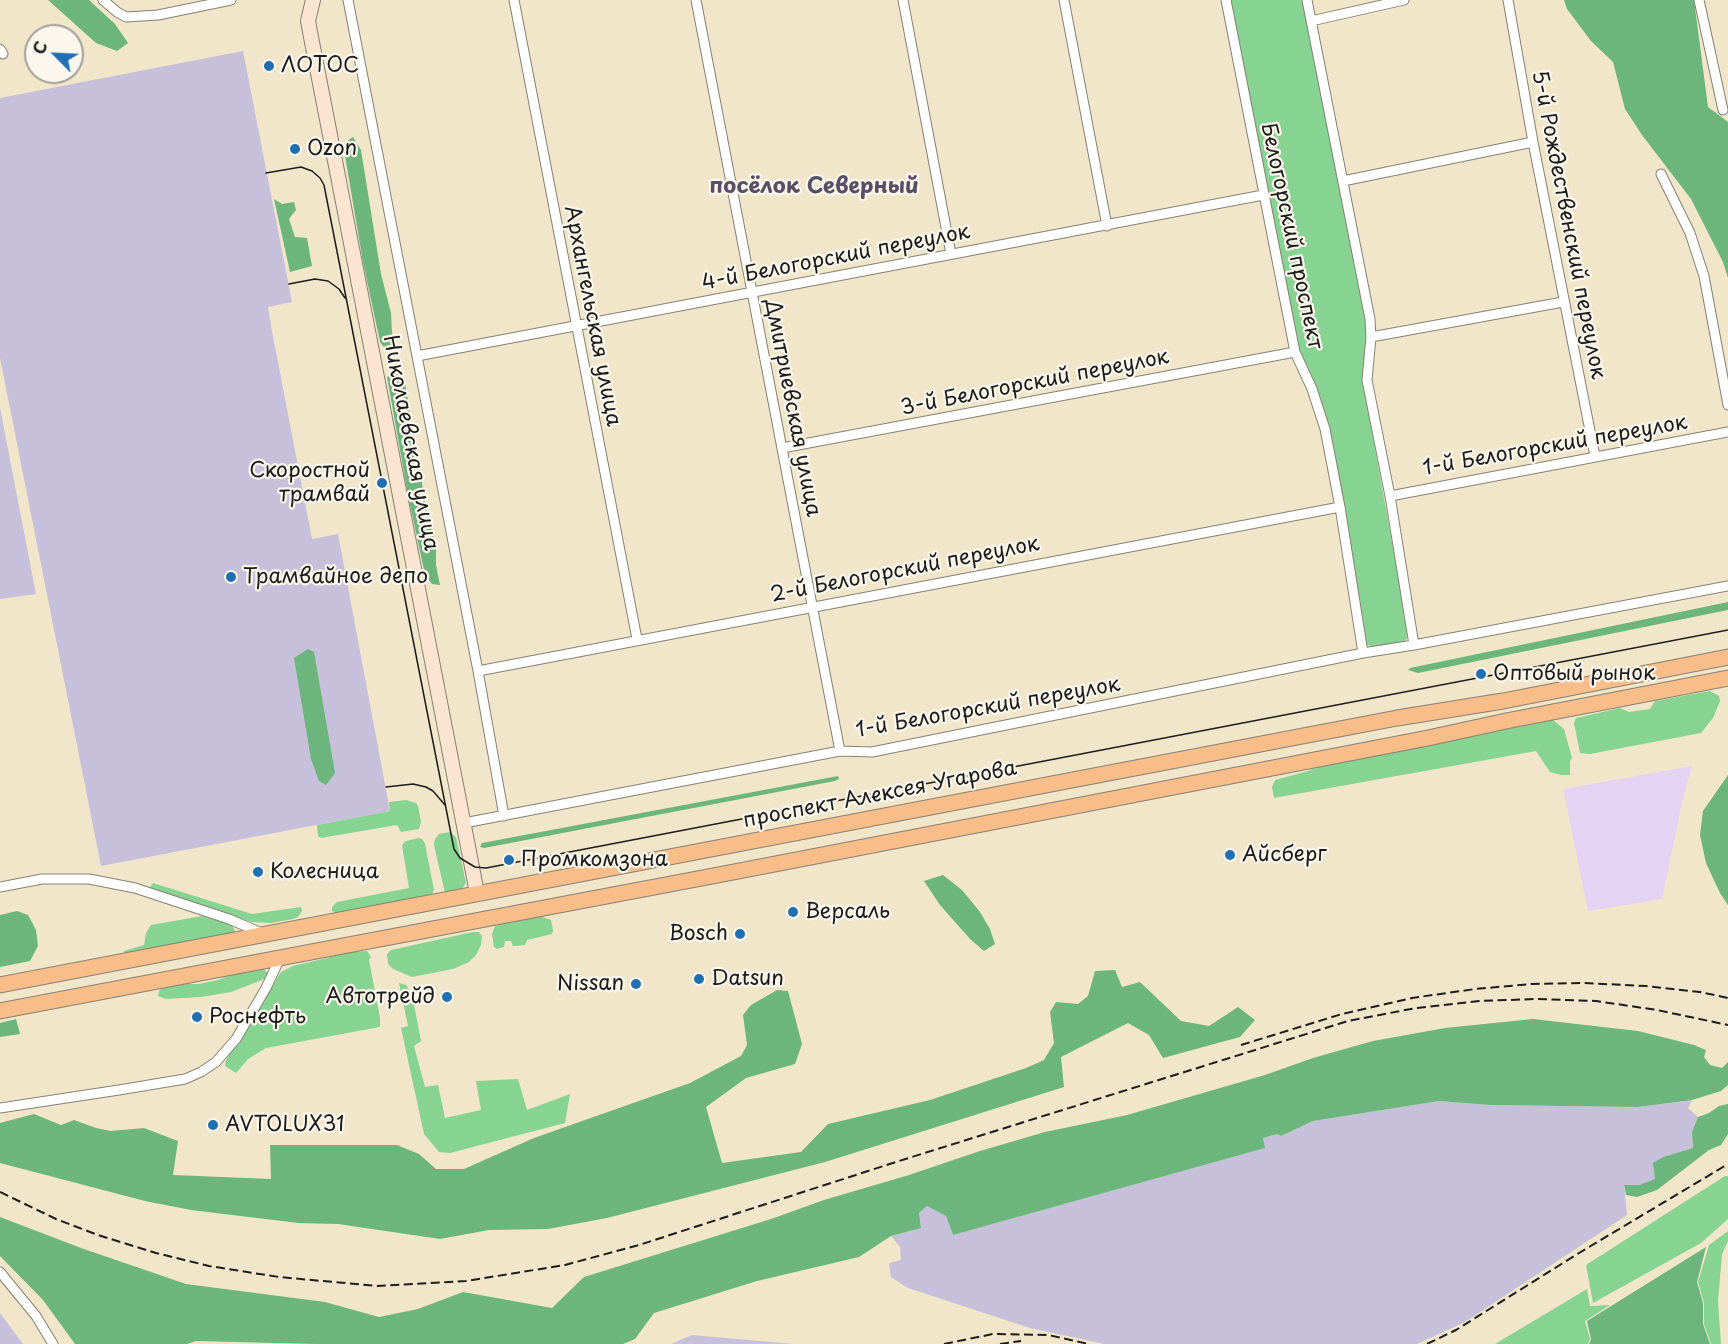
<!DOCTYPE html>
<meta charset="utf-8">
<style>
body{margin:0}
#map{position:relative;width:1728px;height:1344px;overflow:hidden;background:#f1e6ca;font-family:"Playpen Sans",sans-serif}
canvas{display:block}
.north{position:absolute;left:24px;top:24px;width:60px;height:60px;box-sizing:border-box;background:#fbf7ec;border:2px solid #a29f99;border-radius:50%;rotate:294deg;font-size:16px;font-weight:700;line-height:24px;text-align:center;color:#1c1c1c}
.north::after{content:'';display:block;margin:auto;width:21px;height:27px;background:#1f6fb2;clip-path:polygon(50% 0,100% 100%,50% 72%,0 100%)}
</style>
<div id="map">
<canvas width="1728" height="1344"></canvas>
<div class="north">С</div>
</div>
<script>
const ctx = document.querySelector('canvas').getContext('2d');
ctx.lineJoin = 'round';
function fill(path, color) {
  ctx.fillStyle = color;
  ctx.fill(path, 'evenodd');
}
function shape(rows) {
  const path = new Path2D();
  for (const r of rows) {
    path.moveTo(r[0], r[1]);
    for (let i = 2; i < r.length; i += 2) path.lineTo(r[i], r[i + 1]);
  }
  return path;
}
function trace(path, color, width, dash) {
  ctx.strokeStyle = color;
  ctx.lineWidth = width;
  ctx.lineCap = dash ? 'butt' : 'round';
  ctx.setLineDash(dash || []);
  ctx.stroke(path);
}
function drawText(font, color, halo, rows, align = 'center') {
  ctx.font = font + ' "Playpen Sans",sans-serif';
  ctx.lineWidth = 4.5;
  ctx.setLineDash([]);
  ctx.textBaseline = 'middle';
  ctx.strokeStyle = halo;
  ctx.fillStyle = color;
  for (const [text, x, y, turn = 0] of rows) {
    ctx.save();
    ctx.translate(x, y);
    ctx.rotate((+turn || 0) * Math.PI / 180);
    ctx.textAlign = isNaN(turn) ? turn : align;
    if (halo) ctx.strokeText(text, 0, 0);
    ctx.fillText(text, 0, 0);
    ctx.restore();
  }
}
const built = shape([
 [1692,766,1683,798,1662,899,1588,911,1563,789]
]);
const industrial = shape([
 [243,51,292,302,268,307,272,331,312,539,338,534,390,811,101,866,0,358,0,98],
 [0,408,36,594,0,599],
 [1692,1100,1688,1108,1698,1117,1692,1132,1693,1148,1663,1157,1656,1179,1639,1185,1624,1185,1627,1215,1465,1322,1417,1344,1104,1344,1030,1328,908,1288,891,1277,889,1263,901,1260,900,1247,891,1236,921,1228,919,1213,927,1206,946,1216,953,1235,1264,1148,1263,1138,1277,1134,1281,1136,1313,1121,1439,1101,1490,1105,1638,1107],
 [0,1313,23,1344,0,1344],
 [692,1335,794,1344,671,1344]
]);
const green = shape([
 [1231,0,1303,0,1368,324,1363,375,1365,393,1408,631,1407,638,1402,644,1376,647,1367,645,1363,638,1326,419,1297,349],
 [1710,691,1719,696,1720,701,1713,718,1701,733,1590,754,1580,753,1574,723,1576,718,1620,708,1629,712,1650,709,1655,701],
 [1553,720,1564,729,1572,758,1570,761,1570,775,1561,775,1550,772,1536,751,1274,798,1272,787,1275,780,1308,771,1322,765],
 [406,800,416,803,418,806,421,822,419,829,401,832,397,825,321,838,318,836,317,825,390,811,389,802],
 [450,832,456,837,466,883,462,889,445,893,434,845,435,839,439,834],
 [419,838,422,839,425,844,434,890,432,894,338,914,332,911,332,907,337,902,409,888,402,845,406,841],
 [153,883,252,914,301,907,302,911,298,917,293,919,271,923,252,922,151,889,150,887],
 [202,916,232,925,236,934,125,955,124,951,144,945,146,933,151,925],
 [540,916,551,920,553,930,552,934,527,940,525,945,513,946,511,941,505,941,504,947,497,949,494,947,492,934,495,926],
 [473,932,479,932,482,936,481,945,476,955,469,962,453,969,412,977,393,969,388,964,387,954,391,950],
 [367,951,371,957,369,960,380,1018,380,1027,266,1048,248,1059,236,1073,225,1066,226,1060,281,972,293,966,352,952],
 [263,968,268,974,267,978,231,992,201,997,166,999,158,996,159,991,163,987,179,984,199,984,218,980,238,972],
 [399,983,406,985,412,994,421,1041,414,1046,425,1087,438,1085,445,1118,481,1110,476,1081,518,1079,527,1110,570,1094,565,1123,450,1153,439,1152,424,1134,401,1028,408,1026],
 [1725,1176,1728,1176,1728,1219,1701,1243,1593,1303,1586,1265],
 [1728,1231,1728,1241,1722,1254,1718,1301,1721,1344,1711,1344,1704,1324,1704,1303,1698,1282,1709,1245],
 [1587,1289,1590,1306,1610,1305,1585,1321,1590,1339,1588,1344,1495,1344]
]);
const forest = shape([
 [48,0,89,0,115,24,128,43,117,51,96,43],
 [1564,0,1694,0,1708,107,1728,122,1728,278,1723,262,1691,199,1642,135,1625,109,1613,62,1591,41,1567,9],
 [353,137,361,150,381,274,391,313,392,332,395,353,387,351,380,342,363,262,343,144],
 [274,199,282,204,294,202,296,210,289,219,295,237,307,238,312,266,290,272],
 [397,370,405,383,426,507,436,546,436,565,440,585,432,584,425,575,408,495,387,377],
 [1728,602,1728,610,1418,673,1408,670,1410,668],
 [308,649,314,652,335,773,326,785,319,781,311,759,294,658],
 [1728,775,1728,905,1720,893,1706,863,1700,835,1703,811],
 [838,776,839,779,835,781,484,848,480,847,482,843],
 [943,875,962,890,980,912,990,929,995,944,984,951,970,939,940,905,924,881],
 [17,911,28,915,36,930,38,946,30,961,0,967,0,915],
 [1115,970,1122,987,1140,982,1181,1021,1209,1026,1238,1007,1255,1020,1240,1037,1163,1058,1149,1035,1128,1023,1061,1057,1064,1087,825,1162,607,1218,548,1229,489,1230,440,1239,338,1224,298,1223,191,1210,145,1201,0,1163,0,1123,34,1114,61,1125,74,1120,96,1128,111,1131,144,1128,178,1141,173,1175,271,1179,270,1145,397,1145,419,1154,436,1169,464,1169,534,1138,690,1083,741,1056,747,1045,743,1015,751,1005,777,990,788,991,802,1044,795,1064,746,1078,706,1107,722,1163,801,1152,828,1124,930,1100,1026,1068,1044,1060,1054,1043,1050,1012,1056,1002,1078,1004,1088,996,1095,971],
 [16,1019,20,1034,0,1037,0,1023],
 [1533,1019,1638,1031,1694,1045,1706,1050,1704,1057,1710,1065,1722,1068,1728,1062,1728,1085,1721,1091,1692,1100,1638,1107,1490,1105,1439,1101,1313,1121,1281,1136,1277,1134,1263,1138,1265,1148,953,1235,946,1216,927,1206,919,1213,921,1228,891,1236,859,1257,757,1281,654,1313,635,1339,623,1344,316,1344,196,1341,187,1344,75,1344,43,1300,0,1256,0,1217,81,1248,186,1284,325,1302,379,1317,418,1309,463,1292,552,1308,584,1277,771,1219,824,1200,909,1175,980,1151,1045,1132,1127,1115,1265,1075,1313,1058,1373,1041,1445,1028],
 [1728,1104,1728,1134,1721,1145,1709,1150,1657,1190,1637,1197,1626,1195,1624,1185,1639,1185,1655,1179,1653,1163,1663,1157,1693,1148,1692,1132,1698,1117,1709,1113,1719,1106],
 [1706,1247,1697,1282,1703,1303,1703,1324,1710,1344,1589,1344,1591,1339,1587,1321]
]);
const street = shape([
 [103,0,117,12,126,17,158,15,231,0],
 [348,0,478,671,504,816],
 [514,0,637,639],
 [696,0,840,751],
 [903,0,951,254],
 [1064,0,1107,226],
 [1226,0,1295,352,1312,389,1325,429,1340,507,1363,653],
 [1307,0,1370,319,1371,337,1367,380,1390,496,1414,645],
 [1508,0,1533,142,1595,456],
 [1699,0,1723,110],
 [1311,21,1404,0],
 [0,49,3,54],
 [1661,174,1690,233,1704,276,1728,405],
 [1343,181,1533,142],
 [1371,337,1563,302],
 [417,356,1263,195],
 [782,448,1295,352],
 [1390,496,1728,432],
 [478,671,1340,507],
 [464,823,840,751,872,752,1363,653,1414,645,1728,586],
 [0,887,42,879,89,879,135,888,229,919,264,934],
 [0,1108,119,1090,185,1079,201,1072,216,1062,236,1039,266,988,280,958],
 [0,1272,36,1316,53,1344]
]);
const secondary = shape([
 [313,0,308,21,311,37,477,893]
]);
const primary = shape([
 [0,985,1397,718,1503,701,1728,657],
 [0,1011,718,875,1428,738,1506,721,1728,678]
]);
const tram = shape([
 [266,173,301,167,312,171,320,178,324,185,452,839,454,849,460,858,475,867,486,868,1728,630],
 [289,284,315,279,328,281,339,289,345,298],
 [386,787,413,784,426,787,433,791,445,805]
]);
const rail = shape([
 [1241,1045,1342,1014,1412,998,1475,989,1532,984,1583,983,1646,986,1700,992,1728,998],
 [0,1192,56,1219,98,1235,156,1253,209,1266,279,1277,377,1286,466,1281,565,1265,639,1245,899,1161,1348,1021,1416,1008,1479,1001,1536,999,1596,1001,1657,1010,1728,1025],
 [944,1344,993,1334,1048,1335,1089,1344],
 [1000,1344,1021,1341],
 [1427,1344,1456,1330,1579,1253,1728,1164]
]);
const markers = [
 [269,66,6,"#1f6fb2"],
 [295,149,6,"#1f6fb2"],
 [382,483,6,"#1f6fb2"],
 [231,577,6,"#1f6fb2"],
 [1481,674,6,"#1f6fb2"],
 [1230,855,6,"#1f6fb2"],
 [509,860,6,"#1f6fb2"],
 [258,872,6,"#1f6fb2"],
 [793,912,6,"#1f6fb2"],
 [740,934,6,"#1f6fb2"],
 [699,979,6,"#1f6fb2"],
 [636,984,6,"#1f6fb2"],
 [447,997,6,"#1f6fb2"],
 [197,1017,6,"#1f6fb2"],
 [213,1125,6,"#1f6fb2"]
];
const poiNames = [
 ["ЛОТОС",281,66],
 ["Ozon",307,149],
 ["Скоростной",370,471,"right"],
 ["трамвай",370,495,"right"],
 ["Трамвайное депо",243,577],
 ["Оптовый рынок",1493,674],
 ["Айсберг",1242,855],
 ["Промкомзона",521,860],
 ["Колесница",270,872],
 ["Версаль",805,912],
 ["Bosch",728,934,"right"],
 ["Datsun",711,979],
 ["Nissan",624,984,"right"],
 ["Автотрейд",435,997,"right"],
 ["Роснефть",209,1017],
 ["AVTOLUX31",225,1125]
];
const streetNames = [
 ["5-й Рождественский переулок",1568,225,79],
 ["Белогорский проспект",1291,236,78],
 ["4-й Белогорский переулок",836,258,-11],
 ["Архангельская улица",592,316,79],
 ["3-й Белогорский переулок",1035,383,-11],
 ["Дмитриевская улица",792,408,79],
 ["Николаевская улица",410,443,79],
 ["1-й Белогорский переулок",1555,446,-10],
 ["2-й Белогорский переулок",905,570,-11],
 ["1-й Белогорский переулок",988,708,-10],
 ["проспект Алексея Угарова",880,795,-11]
];
const neighbourhoodNames = [
 ["посёлок Северный",814,187]
];
fill(built, '#e4d3f2');
fill(industrial, '#c6c0da');
fill(green, '#86d392');
fill(forest, '#6cb57c');
trace(street, '#868173', 11);
trace(secondary, '#868173', 16);
trace(primary, '#868173', 17);
trace(street, '#fff', 9);
trace(secondary, '#fce5d0', 14);
trace(primary, '#f8bd89', 15);
trace(tram, '#1c1c1c', 1.5);
trace(rail, '#1c1c1c', 2, [9, 4.5]);
for (const [x, y, r, color] of markers) {
  const dot = new Path2D();
  dot.arc(x, y, r, 0, 2 * Math.PI);
  ctx.fillStyle = color;
  ctx.fill(dot);
  trace(dot, '#fbf7ec', 2);
}
drawText('21px', '#1c1c1c', '#fbf7ec', poiNames, 'left');
drawText('21px', '#1c1c1c', '#fbf7ec', streetNames);
drawText('bold 22px', '#574f66', '#fbf7ec', neighbourhoodNames);
</script>
